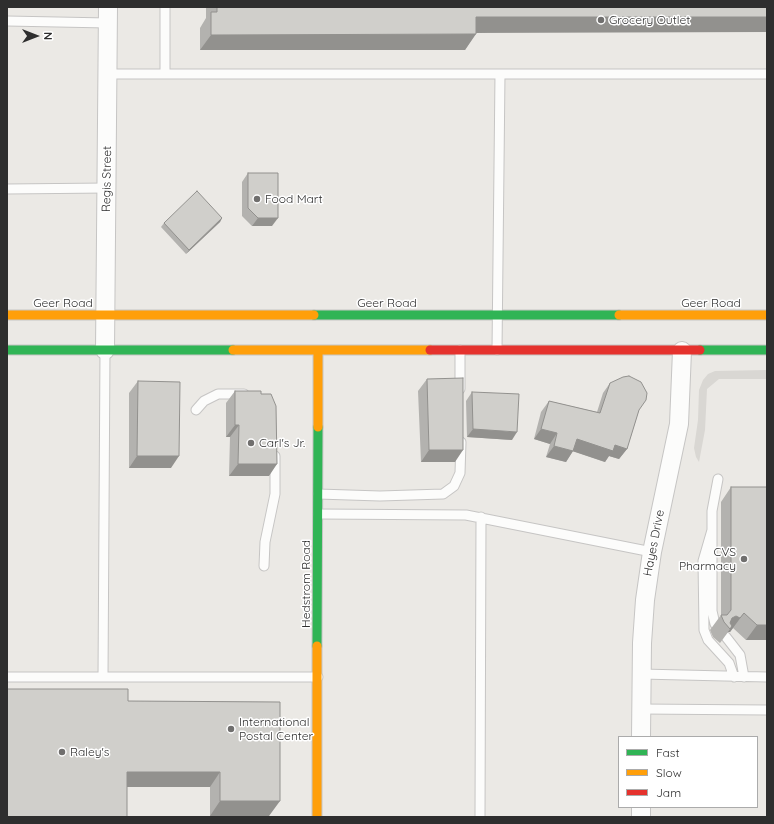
<!DOCTYPE html>
<style>
body{margin:0}
#map{position:relative;width:774px;height:824px;overflow:hidden;background:#ebe9e5;font-family:Quicksand,sans-serif}
canvas{display:block}
.frame{position:absolute;inset:0;border:8px solid #2e2e2e;pointer-events:none}
.legend{position:absolute;left:618px;top:736px;width:140px;height:72px;box-sizing:border-box;background:#fff;border:1px solid #ababab;margin:0;padding:5px 7px;list-style:none;font-size:12px;color:#2e2e2e}
.legend li{display:flex;align-items:center;gap:8px;height:20px}
.legend b{width:20px;border:1px solid #ababab}
.north{position:absolute;left:16px;top:16px;width:40px;height:40px;-webkit-text-stroke:3px #fff;paint-order:stroke;rotate:90deg;font-size:11px;font-weight:700;line-height:16px;text-align:center;color:#2e2e2e}
.north::after{content:'';display:block;margin:auto;width:14px;height:18px;background:#2e2e2e;clip-path:polygon(50% 0,100% 100%,50% 72%,0 100%)}
</style>
<div id="map">
<canvas width="774" height="824"></canvas>
<div class="frame"></div>
<ul class="legend">
<li><b style="height:5px;background:#30b455"></b>Fast</li>
<li><b style="height:5px;background:#ff9f0a"></b>Slow</li>
<li><b style="height:5px;background:#e5322d"></b>Jam</li>
</ul>
<div class="north">N</div>
</div>
<script>
const ctx = document.querySelector('canvas').getContext('2d');
ctx.lineJoin = 'round';
function fill(path, color) {
  ctx.fillStyle = color;
  ctx.fill(path, 'evenodd');
}
function shape(rows) {
  const path = new Path2D();
  for (const r of rows) {
    path.moveTo(r[0], r[1]);
    for (let i = 2; i < r.length; i += 2) path.lineTo(r[i], r[i + 1]);
  }
  return path;
}
function trace(path, color, width, dash) {
  ctx.strokeStyle = color;
  ctx.lineWidth = width;
  ctx.lineCap = dash ? 'butt' : 'round';
  ctx.setLineDash(dash || []);
  ctx.stroke(path);
}
function drawText(font, color, halo, rows, align = 'center') {
  ctx.font = font + ' Quicksand,sans-serif';
  ctx.lineWidth = 3;
  ctx.setLineDash([]);
  ctx.textBaseline = 'middle';
  ctx.strokeStyle = halo;
  ctx.fillStyle = color;
  for (const [text, x, y, turn = 0] of rows) {
    ctx.save();
    ctx.translate(x, y);
    ctx.rotate((+turn || 0) * Math.PI / 180);
    ctx.textAlign = isNaN(turn) ? turn : align;
    if (halo) ctx.strokeText(text, 0, 0);
    ctx.fillText(text, 0, 0);
    ctx.restore();
  }
}
const plaza = shape([
 [767,370,767,379,719,379,707,389,705,430,699,462,696,457,694,448,698,420,699,390,703,380,708,374,715,371]
]);
const lane = shape([
 [7,21,108,23],
 [108,74,767,74],
 [165,74,165,7],
 [7,189,107,188],
 [460,350,460,389],
 [497,350,500,74],
 [196,410,204,401,218,394,244,394],
 [318,494,380,496,443,494,454,486,460,473,461,442],
 [318,514,466,515,652,552],
 [712,530,703,561,704,630,708,640,729,663,734,677],
 [264,566,265,542,275,494,275,456],
 [715,624,712,611,712,511,718,479],
 [726,637,740,655,744,677],
 [641,674,767,677],
 [7,677,318,677],
 [103,677,105,350],
 [641,709,767,710],
 [480,817,481,517]
]);
const street = shape([
 [105,350,108,7],
 [641,737,642,643,645,600,652,552,679,424,682,351],
 [641,807,641,817]
]);
const fast = shape([
 [314,315,619,315],
 [7,350,233,350],
 [700,350,767,350],
 [317,646,318,427]
]);
const slow = shape([
 [7,315,314,315],
 [619,315,767,315],
 [233,350,430,350],
 [318,427,318,350],
 [317,817,317,646]
]);
const jam = shape([
 [430,350,700,350]
]);
const wall = shape([
 [206,7,767,7,476,33,465,50,200,50,200,28,206,18],
 [248,173,272,226,252,226,242,216,242,182],
 [222,218,220,222,186,254,161,227,164,223],
 [427,379,455,462,421,462,418,391],
 [138,381,171,468,129,468,129,393],
 [610,383,639,410,627,449,619,459,609,456,605,462,573,451,566,462,546,457,550,444,534,439,541,412,549,401,597,412,603,393],
 [235,391,269,476,229,476,230,437,226,437,226,403],
 [472,392,512,440,467,437,466,401],
 [731,487,767,640,746,640,733,628,730,632,728,632,720,643,713,637,710,630,721,615,721,502],
 [128,701,280,702,269,816,210,816,210,787]
]);
const shadedWall = shape([
 [476,17,767,17,767,32,465,33],
 [476,34,465,50,200,50,211,35],
 [222,218,220,222,186,254,189,250],
 [258,218,278,218,272,226,252,226],
 [235,425,239,425,230,437,226,437],
 [473,429,517,432,512,440,467,437],
 [541,429,557,433,550,444,534,439],
 [577,439,615,445,627,449,619,459,609,456,605,462,569,450],
 [554,446,573,451,566,462,546,457],
 [429,450,463,450,455,462,421,462],
 [137,456,179,456,171,468,129,468],
 [238,464,277,464,269,476,229,476],
 [744,613,733,628,730,632,728,632,720,643,730,629,727,625,732,618],
 [757,625,767,625,767,640,746,640],
 [127,772,220,772,210,787,116,787],
 [220,801,280,801,269,816,210,816]
]);
const building = shape([
 [217,7,767,7,767,17,476,17,476,34,211,35,211,12,217,12,217,7],
 [248,173,278,173,278,218,258,218,248,208,248,173],
 [197,191,222,218,189,250,164,223,197,191],
 [629,376,641,382,647,393,646,400,639,410,627,449,615,445,613,451,577,439,573,451,554,446,557,433,541,429,549,401,600,413,610,383,623,377,629,376],
 [463,378,463,450,429,450,427,379,463,378],
 [138,381,180,382,179,456,137,456,138,381],
 [235,391,261,391,261,394,271,394,276,406,277,464,238,464,239,425,235,425,235,391],
 [472,392,519,394,517,432,473,429,472,392],
 [731,487,767,487,767,625,757,625,744,613,740,618,736,616,732,618,730,623,732,626,730,629,724,622,721,615,727,615,731,610,731,487],
 [7,689,128,689,128,701,280,702,280,801,220,801,220,772,127,772,127,817,7,817,7,689]
]);
const markers = [
 [601,20,4,"#706f6e"],
 [257,199,4,"#706f6e"],
 [251,443,4,"#706f6e"],
 [744,559,4,"#706f6e"],
 [231,729,4,"#706f6e"],
 [62,752,4,"#706f6e"]
];
const poiNames = [
 ["Grocery Outlet",609,20],
 ["Food Mart",265,199],
 ["Carl's Jr.",259,443],
 ["CVS",736,552,"right"],
 ["Pharmacy",736,566,"right"],
 ["International",239,722],
 ["Postal Center",239,736],
 ["Raley's",70,752]
];
const streetNames = [
 ["Regis Street",107,179,-89],
 ["Geer Road",63,303],
 ["Geer Road",387,303],
 ["Geer Road",711,303],
 ["Hayes Drive",654,543,-79],
 ["Hedstrom Road",306,584,-90]
];
fill(plaza, '#d9d7d3');
trace(lane, '#c6c5c4', 11);
trace(street, '#c6c5c4', 20);
trace(fast, '#c6c5c4', 11);
trace(slow, '#c6c5c4', 11);
trace(jam, '#c6c5c4', 11);
trace(lane, '#fcfcfb', 9);
trace(street, '#fcfcfb', 18);
trace(fast, '#30b455', 9);
trace(slow, '#ff9f0a', 9);
trace(jam, '#e5322d', 9);
fill(wall, '#b3b2af');
fill(shadedWall, '#92918e');
fill(building, '#d0cfcb');
trace(building, '#92918e', 1);
for (const [x, y, r, color] of markers) {
  const dot = new Path2D();
  dot.arc(x, y, r, 0, 2 * Math.PI);
  ctx.fillStyle = color;
  ctx.fill(dot);
  trace(dot, '#fff', 1.5);
}
drawText('12px', '#2e2e2e', '#fff', poiNames, 'left');
drawText('12px', '#2e2e2e', '#fff', streetNames);
</script>
